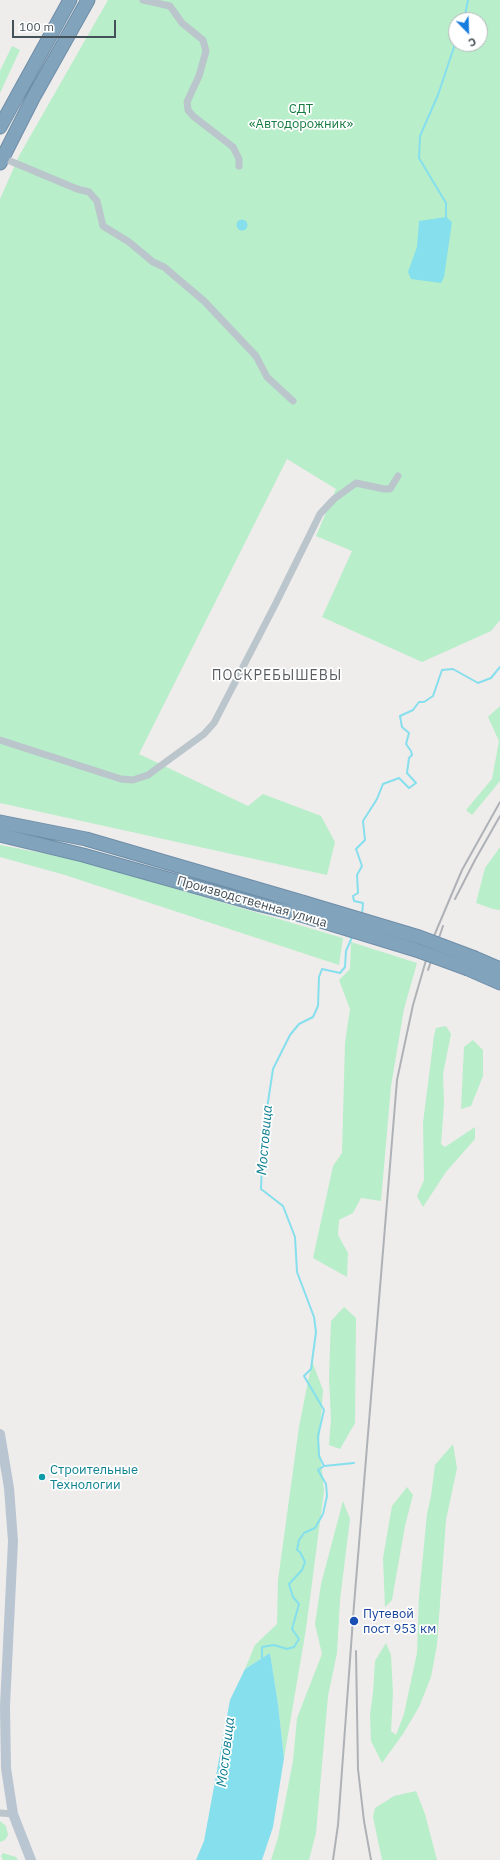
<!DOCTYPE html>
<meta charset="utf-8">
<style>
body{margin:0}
#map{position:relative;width:500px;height:1860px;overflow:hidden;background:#efecec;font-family:"IBM Plex Sans",sans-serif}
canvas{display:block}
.north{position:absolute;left:448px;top:12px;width:40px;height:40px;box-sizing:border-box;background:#fff;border:1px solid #b4b9bd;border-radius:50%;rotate:157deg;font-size:11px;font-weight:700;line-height:16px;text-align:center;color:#445159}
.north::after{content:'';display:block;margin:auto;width:14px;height:18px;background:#167dde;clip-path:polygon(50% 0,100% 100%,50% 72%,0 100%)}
.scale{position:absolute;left:12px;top:20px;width:104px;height:18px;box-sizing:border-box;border:2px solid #445159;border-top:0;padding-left:5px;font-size:12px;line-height:14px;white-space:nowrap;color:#445159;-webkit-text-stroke:3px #fff;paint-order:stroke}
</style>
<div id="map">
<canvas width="500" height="1860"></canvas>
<div class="north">С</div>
<div class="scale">100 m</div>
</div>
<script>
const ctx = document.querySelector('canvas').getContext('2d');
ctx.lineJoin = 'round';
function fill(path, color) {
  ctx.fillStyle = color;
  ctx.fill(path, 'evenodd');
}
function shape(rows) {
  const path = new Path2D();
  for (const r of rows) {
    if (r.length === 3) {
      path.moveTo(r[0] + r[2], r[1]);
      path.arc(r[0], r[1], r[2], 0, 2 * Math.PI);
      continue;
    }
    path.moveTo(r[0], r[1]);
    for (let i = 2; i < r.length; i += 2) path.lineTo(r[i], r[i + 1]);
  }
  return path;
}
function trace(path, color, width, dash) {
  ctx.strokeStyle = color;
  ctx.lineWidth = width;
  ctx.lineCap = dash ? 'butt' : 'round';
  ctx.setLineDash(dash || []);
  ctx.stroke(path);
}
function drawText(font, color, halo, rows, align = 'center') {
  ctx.font = font + ' "IBM Plex Sans",sans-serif';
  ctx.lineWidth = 3.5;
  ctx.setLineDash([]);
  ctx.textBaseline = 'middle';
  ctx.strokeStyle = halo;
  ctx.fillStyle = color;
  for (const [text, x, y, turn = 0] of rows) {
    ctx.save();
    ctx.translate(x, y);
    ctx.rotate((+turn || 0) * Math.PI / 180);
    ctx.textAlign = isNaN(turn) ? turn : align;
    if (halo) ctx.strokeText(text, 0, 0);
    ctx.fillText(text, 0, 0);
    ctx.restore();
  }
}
const green = shape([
 [108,0,500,0,500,620,491,631,422,662,322,617,352,551,316,536,336,489,287,459,139,754,248,806,263,794,321,816,335,842,327,875,0,803,0,199,19,156],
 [456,20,480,20,480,44,456,44],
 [12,46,20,50,0,93,0,71],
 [500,706,500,781,472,815,466,810,492,779,499,741,488,717],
 [0,845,78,860,343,938,339,965,65,875,0,857],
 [500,847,500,910,493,909,476,903,485,868],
 [351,942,417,963,404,1009,391,1086,381,1201,361,1198,353,1213,339,1220,338,1235,348,1253,347,1277,313,1258,333,1166,342,1153,345,1043,350,1009,339,980,350,969],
 [446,1026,451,1034,443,1074,444,1104,441,1144,445,1147,475,1127,475,1139,446,1172,423,1207,417,1196,424,1180,423,1123,434,1036,436,1028],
 [473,1040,483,1050,483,1076,471,1106,461,1109,464,1047],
 [344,1307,356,1318,355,1423,340,1449,329,1445,331,1419,329,1378,331,1321],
 [312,1361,323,1390,319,1443,324,1491,306,1629,284,1758,278,1704,270,1653,245,1669,255,1645,277,1624,278,1580,299,1427],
 [453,1444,457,1468,446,1520,437,1645,431,1677,419,1707,403,1734,382,1763,371,1741,370,1715,373,1692,375,1661,386,1643,391,1655,393,1693,391,1731,396,1735,404,1714,417,1653,419,1596,427,1514,431,1496,435,1465],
 [407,1487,413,1495,405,1526,392,1600,385,1607,383,1558,392,1506],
 [343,1501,350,1519,340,1600,337,1653,328,1696,316,1833,309,1860,271,1860,278,1838,293,1761,297,1718,322,1654,315,1624,321,1584],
 [416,1791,425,1814,437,1860,382,1860,373,1817,375,1808,394,1796],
 [0,1821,6,1826,8,1835,5,1840,0,1842],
 [3,1853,16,1857,18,1860,3,1860,1,1856]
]);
const water = shape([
 [446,217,452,222,444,277,441,283,411,279,408,272,417,247,419,221],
 [242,225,5.5],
 [270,1653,278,1704,284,1758,273,1827,262,1860,196,1860,204,1841,230,1700,245,1669]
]);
const stream = shape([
 [464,20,468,0],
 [446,217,446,203,419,158,420,136,438,95,456,41],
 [362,915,363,903,354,901,353,896,358,893,357,875,362,866,356,849,365,840,363,821,377,799,383,784,399,778,409,788,416,783,407,773,409,758,412,755,411,751,406,744,409,733,402,727,400,716,413,710,419,702,424,702,433,696,442,670,453,669,478,683,491,678,500,667],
 [324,1466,354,1463],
 [262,1661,262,1647,274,1645,287,1649,294,1647,299,1639,292,1629,299,1604,293,1597,289,1584,302,1570,305,1562,300,1552,297,1550,299,1540,304,1533,315,1528,323,1514,327,1496,326,1484,318,1470,324,1466,319,1456,318,1436,324,1410,304,1376,311,1369,316,1332,314,1317,297,1272,295,1237,283,1206,261,1189,263,1135,273,1069,290,1035,299,1024,313,1017,318,1006,319,977,322,969,340,973,345,967,346,951,353,935]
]);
const street = shape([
 [143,0,170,6,182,23,203,40,206,51,199,76,187,102,188,110,193,116,233,147,239,159,239,166],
 [3,158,77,189,89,192,97,201,103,226,129,242,153,262,164,267,204,301,256,356,267,377,293,401],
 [0,740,121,779,133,780,148,775,204,734,214,723,276,603,320,514,334,499,356,483,384,489,390,489,398,476],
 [0,1813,13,1814]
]);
const secondary = shape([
 [0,1434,9,1488,13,1541,5,1706,6,1768,13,1814,31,1860]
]);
const highway = shape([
 [0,127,70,0],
 [0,163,33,98,88,0],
 [0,822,86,839,302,902],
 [0,835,83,855,257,904,298,914],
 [475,958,500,969],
 [468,969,500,983]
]);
const rail = shape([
 [455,899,475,860,500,816],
 [428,970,443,926],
 [356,1651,358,1769,364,1821,371,1860],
 [333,1860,338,1825,354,1605,397,1080,413,1005,431,943,462,870,500,802]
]);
const highwayBridge = shape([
 [302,902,419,937,475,958],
 [298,914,416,950,468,969]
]);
const markers = [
 [42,1477,4,"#0f9aa8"],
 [354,1621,5,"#1a4fb4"]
];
const parkNames = [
 ["СДТ",301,109],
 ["«Автодорожник»",301,124]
];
const streetNames = [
 ["Производственная улица",252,902,16]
];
const cultureNames = [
 ["Строительные",50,1470],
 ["Технологии",50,1485]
];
const transitNames = [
 ["Путевой",363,1614],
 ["пост 953 км",363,1629]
];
const neighbourhoodNames = [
 ["ПОСКРЕБЫШЕВЫ",277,676]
];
const waterNames = [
 ["Мостовица",265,1140,-85],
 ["Мостовица",226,1752,-83]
];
fill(green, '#b8eec9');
fill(water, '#85dfec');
trace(stream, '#85dfec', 2);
trace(highway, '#6e8ea8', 15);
trace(street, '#bac5cc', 7);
trace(secondary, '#b9c6d1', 10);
trace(highway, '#82a3bc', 13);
trace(rail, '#aeb2b7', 2);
trace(highwayBridge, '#6e8ea8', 15, []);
trace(highwayBridge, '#82a3bc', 13);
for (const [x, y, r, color] of markers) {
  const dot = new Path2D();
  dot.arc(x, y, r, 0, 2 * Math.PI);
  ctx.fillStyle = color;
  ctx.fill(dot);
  trace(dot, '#fff', 1.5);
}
drawText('13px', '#157b40', '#fff', parkNames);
drawText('13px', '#445159', '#fff', streetNames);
drawText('13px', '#0d838f', '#fff', cultureNames, 'left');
drawText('13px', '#164399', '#fff', transitNames, 'left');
ctx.letterSpacing = '1px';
drawText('14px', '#595d61', '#fff', neighbourhoodNames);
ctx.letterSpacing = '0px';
drawText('italic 14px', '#0b7f90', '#fff', waterNames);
</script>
